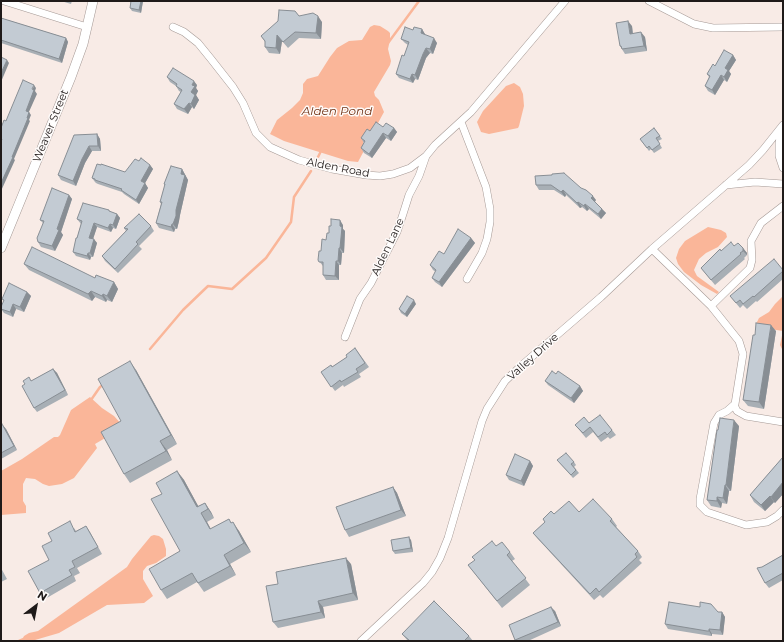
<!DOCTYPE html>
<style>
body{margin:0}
#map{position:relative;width:784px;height:642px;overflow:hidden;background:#f8ebe6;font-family:Montserrat,sans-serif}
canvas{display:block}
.frame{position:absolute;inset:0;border:2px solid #1f1a19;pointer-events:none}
.north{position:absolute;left:16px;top:586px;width:40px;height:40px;-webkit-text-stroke:3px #fefbfa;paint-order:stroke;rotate:32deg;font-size:11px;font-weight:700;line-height:16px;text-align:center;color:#1f1a19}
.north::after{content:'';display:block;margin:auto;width:14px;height:18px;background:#1f1a19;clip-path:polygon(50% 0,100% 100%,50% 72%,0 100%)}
</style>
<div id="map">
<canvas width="784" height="642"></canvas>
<div class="frame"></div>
<div class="north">N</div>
</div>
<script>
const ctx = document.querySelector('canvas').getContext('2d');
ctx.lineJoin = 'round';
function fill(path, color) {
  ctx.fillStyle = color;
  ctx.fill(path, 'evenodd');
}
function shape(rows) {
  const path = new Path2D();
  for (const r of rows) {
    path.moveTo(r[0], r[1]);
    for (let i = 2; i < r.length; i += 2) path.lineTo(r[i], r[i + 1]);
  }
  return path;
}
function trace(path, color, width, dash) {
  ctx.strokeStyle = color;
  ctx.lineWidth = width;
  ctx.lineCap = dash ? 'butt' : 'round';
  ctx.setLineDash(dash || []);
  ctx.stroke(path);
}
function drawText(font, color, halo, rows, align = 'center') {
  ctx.font = font + ' Montserrat,sans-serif';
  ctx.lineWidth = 3;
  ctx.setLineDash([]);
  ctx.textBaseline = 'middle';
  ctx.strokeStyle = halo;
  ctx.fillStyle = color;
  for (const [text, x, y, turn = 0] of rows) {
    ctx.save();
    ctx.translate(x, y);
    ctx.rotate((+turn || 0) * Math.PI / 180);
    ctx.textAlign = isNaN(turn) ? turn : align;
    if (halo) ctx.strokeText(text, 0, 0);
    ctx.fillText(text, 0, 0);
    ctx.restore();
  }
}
const water = shape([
 [374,25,380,26,388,31,390,33,390,40,388,49,391,61,390,65,374,92,375,96,379,100,384,112,372,134,370,133,363,143,367,145,358,162,348,161,284,141,270,134,277,120,292,108,300,100,303,93,303,84,307,79,318,76,330,57,337,48,349,41,362,40,370,27],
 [514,83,520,87,523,94,524,106,519,126,518,128,489,134,481,132,477,122,483,111,506,86],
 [708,227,721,230,726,233,727,237,718,247,706,253,699,259,694,270,697,276,719,292,717,294,701,285,684,272,678,264,676,258,679,249,685,241],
 [783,296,783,351,780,345,783,331,757,327,756,324,759,318,769,312,775,304],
 [90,397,102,408,114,416,124,427,95,444,97,448,74,478,62,484,49,486,43,484,35,479,26,478,23,484,23,501,26,506,26,513,1,515,1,471,22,459,54,437,58,437,60,435,71,410],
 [154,535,159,536,163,539,166,549,166,556,156,563,147,566,143,571,143,579,153,596,144,603,107,605,59,633,35,640,27,641,24,639,23,638,24,636,29,633,38,631,127,567,132,559,151,536]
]);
const stream = shape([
 [388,43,419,1],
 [318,157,321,151],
 [150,349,183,310,208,286,232,289,266,258,291,222,294,197,311,171],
 [91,400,100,387,104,384],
 [19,641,26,638]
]);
const minor = shape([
 [4,1,87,27],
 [649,1,694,24,713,28,783,27],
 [173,27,184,32,198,43,211,59,233,87,243,103,256,133,270,147,299,160,332,169,366,175,380,176,393,174,410,168,426,156,435,145,471,112,565,1],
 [461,122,486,187,490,209,490,222,487,239,482,253,467,279],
 [782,128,779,143,779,156,783,168],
 [726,185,755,182,783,184],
 [652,249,711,306,739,341,743,354,735,404,727,411,719,415,714,423,700,499,700,505,707,512,746,525,767,522,777,516,783,510],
 [711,306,750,268,752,260,751,241,761,223,783,206],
 [345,337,360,299,371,283,397,232,403,214,409,195,419,176,426,156],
 [734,405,737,411,746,416,783,422],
 [361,641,423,583,432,572,440,558,448,538,482,421,487,409,505,381,521,366,601,297,652,249,749,165,763,150,783,125]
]);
const tertiary = shape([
 [1,248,71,77,83,44,93,1]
]);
const wall = shape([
 [61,1,72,1,71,4],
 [131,1,143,1,141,13,132,11,130,8],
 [295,11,299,16,322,22,321,39,299,38,288,48,282,41,280,54,269,53,265,47,265,42,261,36],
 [1,18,66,38,68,42,62,63,1,43],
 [632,26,633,33,645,37,647,51,625,54,620,46],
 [422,29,425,35,437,43,433,54,430,53,426,58,418,80,415,79,413,83,399,78,396,74,404,56,408,45,405,43,401,39,413,30],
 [733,55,736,60,729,71,731,74,727,82,724,80,715,95,708,91,705,86,709,77,707,74,715,66],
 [167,77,197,85,196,88,198,91,196,95,199,100,194,109,192,107,188,114,177,109,174,104,181,92,179,91,176,86,170,82],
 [383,127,394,128,397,132,391,141,386,138,372,158,364,153,361,148,364,143,361,138,370,131],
 [654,128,662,139,658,141,662,148,654,153,651,149,649,151,640,139],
 [97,134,100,139,101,151,92,151,85,163,76,186,61,180,58,175],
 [139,161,150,165,153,169,145,183,148,188,139,204,124,194,122,192,98,184,96,183,95,182,92,178,125,172],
 [182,169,188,180,180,215,179,221,177,229,175,229,174,232,159,228,156,223,161,204,160,202,165,186,164,184],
 [535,176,596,200,595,202,606,213,601,219,589,209,587,211,582,207,580,208,566,195,565,197,554,190,539,190,536,185],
 [69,195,72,199,61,232,63,235,55,251,41,247,38,242,43,223,40,220],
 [111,212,117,214,120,218,116,229,113,228,111,232,97,227,93,239,97,243,93,257,91,257,90,260,76,256,73,252,81,224,77,219],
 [343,225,343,229,345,231,344,253,342,253,341,265,339,265,339,280,326,280,323,275,323,266,318,260,329,233],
 [151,226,154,231,139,246,142,249,118,273,105,261,102,256,126,231,124,228],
 [471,238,475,243,442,287,435,282,432,278,436,272,433,270,430,265,444,254],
 [734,246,743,248,747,253,747,255,744,258,745,259,715,285,701,268,721,251],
 [24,264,95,278,114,282,118,289,112,302,107,300,106,302,95,297,92,301,29,270],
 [783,270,783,279,757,302,756,301,747,309,743,305,740,308,730,296],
 [27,292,31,296,24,312,16,309,13,317,4,313,1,309,1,307,4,301,2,299],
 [416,304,407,317,401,313,399,309],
 [776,331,764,409,748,406,743,400,755,335],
 [355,348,369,367,359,374,361,377,344,387,343,385,335,391,321,372,332,367,347,357],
 [53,369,57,373,68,395,37,412,34,408,31,381],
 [136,370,177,444,167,450,172,460,130,483,124,474,121,421],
 [556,374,580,386,583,391,574,403,548,385,545,381],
 [589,423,612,430,616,435,610,439,608,437,601,442,593,432,586,438,575,425],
 [1,425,6,429,17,450,1,459],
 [739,426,731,491,729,491,727,504,722,503,721,508,711,506,707,500,718,430],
 [783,457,783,494,775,503,774,502,765,511,754,502,750,495],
 [557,460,574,462,576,465,574,467,579,473,573,478],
 [530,461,533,466,524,486,509,480,506,475],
 [177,471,184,480,198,506,205,503,211,512,214,518,207,522,211,529,229,519,231,523,239,531,251,552,230,564,236,575,204,592,197,582,167,599,161,590,180,551,162,494],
 [393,487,397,493,406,516,349,537,345,530],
 [579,512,612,519,617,526,616,527,638,551,642,557,639,560,642,563,603,598,600,595,594,600,538,539,533,533,545,522,543,519,554,514],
 [86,526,90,532,102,554,77,568,80,573,74,576,76,581,45,599,40,593,74,528,76,531],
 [411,540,413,552,395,554,393,551],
 [496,546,510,552,515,559,512,561,530,585,502,608,468,565],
 [783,555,783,580,769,588,765,583,762,567],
 [351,564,358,600,323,607,325,618,278,628,273,622],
 [1,568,7,579,1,582],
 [555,611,561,626,528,641,516,641,515,640],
 [718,612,722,612,725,617,723,635,712,634,712,636,711,636,668,629,665,624],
 [402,634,469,636,473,641,408,641]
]);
const shadedWall = shape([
 [141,1,143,1,141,13,139,10],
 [318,16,322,22,321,39,316,33],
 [628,21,632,26,633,38,630,34],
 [422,29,425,34,424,38,421,33],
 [641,32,645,37,647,51,644,46],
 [277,35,282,41,280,54,276,48],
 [66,38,68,42,62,63,59,59],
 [434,38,437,43,433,54,430,49],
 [426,48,430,53,426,58,418,80,415,75,423,54],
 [733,55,736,60,729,71,731,74,727,82,724,77,725,68],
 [7,60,9,63,1,82,1,73],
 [412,74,415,79,413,83,410,79],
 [721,75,724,80,715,95,712,90],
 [194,81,197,85,196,88,198,91,196,95,199,100,194,109,191,104,192,85],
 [34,85,36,88,35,91,37,94,28,114,26,111],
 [189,103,192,107,188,114,184,109],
 [29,112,31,115,29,120,30,121,14,159,15,160,1,191,1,183],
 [394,128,397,132,391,141,388,136],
 [383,133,386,138,372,158,369,154],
 [97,134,100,139,101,151,98,146],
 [89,146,92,151,85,163,76,186,73,181,82,159],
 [150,165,153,169,144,185,141,181],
 [182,169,188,180,180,215,179,221,177,229,173,224,176,210,181,174],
 [145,183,148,188,139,204,136,200],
 [563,190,566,195,565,197,561,192],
 [69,195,72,199,61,232,63,235,55,251,52,246,57,229],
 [593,196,596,200,594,202,591,198],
 [578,202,582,207,580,208,577,203],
 [585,204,589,209,587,211,584,206],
 [602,209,606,213,601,219,598,214],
 [117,214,120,218,116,229,113,225],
 [340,220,343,225,343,229,345,231,344,253,340,248],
 [94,223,97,227,92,242,89,238],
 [110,224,113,228,111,232,108,228],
 [172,224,175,229,174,232,171,227],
 [471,238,475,243,442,287,439,282],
 [94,239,97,243,93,257,90,253],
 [339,248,342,253,341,265,338,261],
 [743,248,747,253,747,255,743,251],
 [88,253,91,257,90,260,87,256],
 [336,261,339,265,339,280,335,276],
 [114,282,118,289,112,302,107,296],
 [91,291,95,297,92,301,88,294],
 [27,292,31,296,24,312,20,307],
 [103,294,107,300,106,302,102,296],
 [414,300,416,304,407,317,405,314],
 [13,304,16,309,13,317,10,312],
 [771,325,776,331,764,409,759,402],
 [130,361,136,370,177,444,171,435],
 [53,369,57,373,68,395,65,390],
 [580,386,583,391,574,403,571,398],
 [734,420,739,426,731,491,726,485],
 [2,424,6,429,17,450,14,446],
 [160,441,167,450,172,460,166,451],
 [530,461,533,466,524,486,521,481],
 [177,471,184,480,202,513,197,507],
 [783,482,783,494,775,503,771,497],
 [725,485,729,491,727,504,723,498],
 [393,487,397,493,406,516,401,510],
 [770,496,774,502,765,511,761,505],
 [717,497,722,503,721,508,717,501],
 [205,503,211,512,214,518,208,509],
 [201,513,207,522,216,539,210,529],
 [233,522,239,531,251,552,244,543],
 [409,537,411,540,413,552,411,548],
 [224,555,230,564,236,575,230,566],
 [346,558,351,564,358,600,353,593],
 [318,601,323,607,325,618,321,612],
 [551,607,555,611,561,626,558,622],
 [722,612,725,617,723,635,720,630],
 [709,629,712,634,712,636,709,631]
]);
const building = shape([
 [131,1,141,1,139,10,130,8,131,1],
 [279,10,295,11,299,16,313,13,318,16,316,33,295,32,283,42,277,35,276,48,265,47,265,41,261,36,278,21,279,10],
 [1,18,66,38,59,59,1,40,1,18],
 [628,21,630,34,641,32,644,46,622,49,621,46,620,46,616,23,628,21],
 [405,27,413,30,414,27,422,29,421,33,434,38,430,49,426,48,423,54,415,75,412,74,410,79,396,74,402,55,404,56,409,42,401,39,405,27],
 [724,50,733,55,725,68,728,70,724,77,721,75,712,90,705,86,710,76,707,74,713,64,715,66,724,50],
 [1,57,7,60,1,73,1,57],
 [173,68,194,81,192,85,195,86,191,92,195,95,191,104,189,103,184,109,174,104,182,90,176,86,177,84,167,77,173,68],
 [23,80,34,85,32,89,34,90,26,111,29,112,27,118,28,118,12,157,13,157,1,183,1,141,2,139,1,138,1,128,4,120,6,121,8,116,23,80],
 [376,122,383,127,386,123,394,128,388,136,383,133,369,154,361,148,365,141,361,138,367,129,370,131,376,122],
 [654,128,660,136,656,138,660,144,652,150,649,146,647,148,640,139,654,128],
 [97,134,98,146,89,146,82,159,73,181,58,175,74,135,97,134],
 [141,158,150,165,141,181,145,183,136,200,121,190,122,189,95,180,95,179,92,178,97,164,101,165,101,164,125,172,135,159,139,161,141,158],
 [171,166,182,169,181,174,185,175,176,210,176,216,173,224,172,224,171,227,156,223,162,202,160,202,165,184,164,184,171,166],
 [564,173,581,188,586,190,593,196,591,198,602,209,598,214,585,204,584,206,578,202,577,203,563,190,561,192,551,185,536,185,535,176,552,175,552,174,564,173],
 [52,188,69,195,57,229,59,230,52,246,38,242,37,238,44,221,40,220,52,188],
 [83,203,109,210,109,211,117,214,113,225,110,224,108,228,94,223,89,238,94,239,90,253,88,253,87,256,73,252,76,238,77,238,82,221,77,219,83,203],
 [139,214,151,226,136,242,138,244,115,269,102,256,128,229,124,228,139,214],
 [331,219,340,220,340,226,342,227,340,248,339,248,338,261,336,261,335,276,323,275,323,262,319,262,318,260,319,251,321,251,322,239,326,240,327,233,329,233,329,226,331,226,331,219],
 [458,229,471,238,439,282,432,278,436,270,430,265,439,251,444,254,458,229],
 [731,242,734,246,738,243,743,248,743,251,740,253,741,254,711,280,701,268,720,249,721,251,731,242],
 [32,247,95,278,96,275,114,282,107,296,103,294,102,296,91,291,88,294,24,264,32,247],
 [774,259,783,270,783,271,754,297,753,296,743,304,740,300,736,303,730,296,774,259],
 [9,283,27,292,20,307,13,304,10,312,1,309,1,307,4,300,2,299,9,283],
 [407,296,414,300,405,314,399,309,407,296],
 [756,323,771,325,759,402,743,400,753,335,755,335,756,323],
 [355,348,365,363,356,369,358,372,341,382,340,380,331,387,321,372,331,365,332,367,347,357,346,355,355,348],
 [130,361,171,435,160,441,166,451,124,474,101,432,121,421,98,379,130,361],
 [53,369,65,390,34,408,22,386,25,384,23,381,29,377,31,381,53,369],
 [552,371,556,374,558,371,580,386,571,398,545,381,552,371],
 [600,415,612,430,607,435,605,432,598,437,590,427,583,433,575,425,584,417,589,423,600,415],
 [720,418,734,420,726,485,725,485,723,498,717,497,717,501,707,500,717,430,718,430,720,418],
 [2,424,14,446,1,453,1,425,2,424],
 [566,453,574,462,571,464,576,470,571,475,557,460,566,453],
 [515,454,530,461,521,481,506,475,515,454],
 [783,457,783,482,771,497,770,496,761,505,750,495,783,457],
 [177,471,197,507,205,503,208,509,201,513,210,529,229,519,231,523,233,522,244,543,224,555,230,566,198,583,192,573,161,590,149,569,180,551,151,499,162,494,156,483,177,471],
 [393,487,401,510,345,530,336,507,393,487],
 [593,499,612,519,610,521,638,551,635,554,637,557,599,592,596,588,590,594,533,533,545,522,543,519,551,511,554,514,569,501,579,512,593,499],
 [70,521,75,532,86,526,98,547,72,561,75,567,69,570,72,575,40,593,28,571,49,560,42,546,52,541,48,533,70,521],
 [409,537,411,548,393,551,391,540,409,537],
 [492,541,496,546,502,542,510,552,507,555,526,578,497,601,468,565,475,560,472,557,492,541],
 [783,555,783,573,765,583,757,568,762,567,783,555],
 [346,558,353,593,318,601,321,612,273,622,266,586,278,584,276,572,346,558],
 [434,601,469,636,464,641,410,641,402,634,434,601],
 [669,602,700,607,700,602,711,604,718,612,722,612,720,630,709,629,709,631,707,631,665,624,669,602],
 [551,607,558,622,515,640,509,625,551,607]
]);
const streetNames = [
 ["Weaver Street",51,126,-68],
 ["Alden Road",338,168,11],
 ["Alden Lane",388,247,-65],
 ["Valley Drive",533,357,-42]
];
const waterNames = [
 ["Alden Pond",337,111]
];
fill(water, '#fab699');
trace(stream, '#fab699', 2.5);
trace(minor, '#a59995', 8);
trace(tertiary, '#a59995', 10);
trace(minor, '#fff', 7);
trace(tertiary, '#fff', 9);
fill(wall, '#a8afb5');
fill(shadedWall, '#888e94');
fill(building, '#c3cbd3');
trace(building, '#888e94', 1);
drawText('11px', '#1f1a19', '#fefbfa', streetNames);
drawText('italic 12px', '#703316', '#fefbfa', waterNames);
</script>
